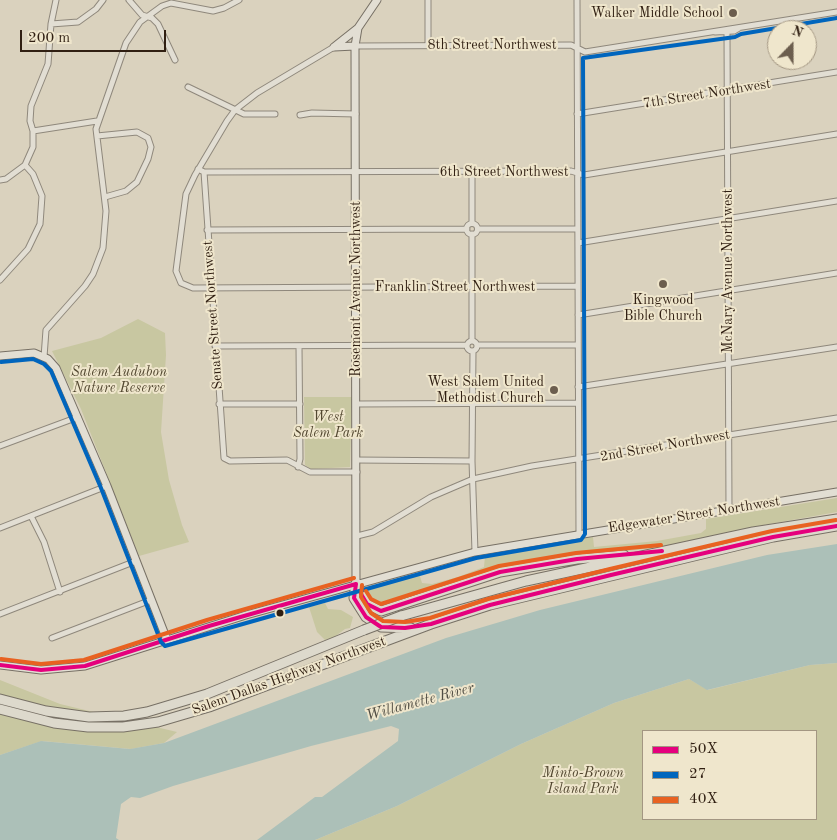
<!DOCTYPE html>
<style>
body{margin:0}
#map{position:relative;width:837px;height:840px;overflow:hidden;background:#dad2be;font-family:"Old Standard TT",serif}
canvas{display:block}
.legend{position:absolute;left:642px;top:730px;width:175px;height:90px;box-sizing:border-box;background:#efe6cc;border:1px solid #a39682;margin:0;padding:6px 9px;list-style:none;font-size:15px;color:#301f12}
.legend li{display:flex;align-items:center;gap:10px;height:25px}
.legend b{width:25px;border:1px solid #a39682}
.north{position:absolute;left:767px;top:20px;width:50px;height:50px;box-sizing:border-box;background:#efe6cc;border:1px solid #a39682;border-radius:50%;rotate:22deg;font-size:14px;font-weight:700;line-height:20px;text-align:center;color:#301f12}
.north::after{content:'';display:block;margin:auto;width:18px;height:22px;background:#6c5e4e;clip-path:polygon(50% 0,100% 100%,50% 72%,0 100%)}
.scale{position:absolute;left:20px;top:30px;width:146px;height:22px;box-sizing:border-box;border:2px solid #301f12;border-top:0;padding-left:6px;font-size:15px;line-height:18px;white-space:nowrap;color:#301f12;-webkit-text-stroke:4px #efe6cc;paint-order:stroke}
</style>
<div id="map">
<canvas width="837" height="840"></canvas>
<ul class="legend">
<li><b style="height:6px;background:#e5007d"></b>50X</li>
<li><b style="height:6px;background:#0065bd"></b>27</li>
<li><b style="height:6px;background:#e86221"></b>40X</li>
</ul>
<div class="north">N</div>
<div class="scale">200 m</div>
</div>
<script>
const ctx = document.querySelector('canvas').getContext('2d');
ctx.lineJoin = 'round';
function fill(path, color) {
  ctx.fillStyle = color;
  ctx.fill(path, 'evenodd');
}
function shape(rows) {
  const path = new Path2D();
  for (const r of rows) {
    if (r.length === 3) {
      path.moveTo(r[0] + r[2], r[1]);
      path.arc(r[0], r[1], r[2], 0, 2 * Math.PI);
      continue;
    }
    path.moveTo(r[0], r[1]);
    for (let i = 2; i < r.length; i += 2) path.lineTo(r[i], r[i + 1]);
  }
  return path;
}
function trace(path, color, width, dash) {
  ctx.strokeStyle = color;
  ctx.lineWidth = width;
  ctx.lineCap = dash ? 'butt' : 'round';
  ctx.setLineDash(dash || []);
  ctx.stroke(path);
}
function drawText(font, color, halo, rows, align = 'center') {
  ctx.font = font + ' "Old Standard TT",serif';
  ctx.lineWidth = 4;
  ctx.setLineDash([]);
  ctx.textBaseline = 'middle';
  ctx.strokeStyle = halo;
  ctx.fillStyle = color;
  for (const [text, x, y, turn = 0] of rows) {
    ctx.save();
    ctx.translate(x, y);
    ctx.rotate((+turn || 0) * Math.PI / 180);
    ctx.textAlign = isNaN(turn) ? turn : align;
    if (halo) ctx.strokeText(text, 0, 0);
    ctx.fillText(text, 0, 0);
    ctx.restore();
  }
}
const green = shape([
 [138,319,165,333,166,355,161,432,169,480,182,525,189,542,139,556,81,409,52,351,101,338],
 [304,397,352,397,350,467,311,469,305,465],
 [837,498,837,512,764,525,660,547,568,558,382,607,370,602,365,593,369,587,419,573,422,583,432,584,458,577,484,567,485,556,501,552,593,537,594,547,657,541,701,533,706,529,706,519],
 [325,603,328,609,341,610,353,617,350,628,345,629,333,638,325,640,317,632,309,607],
 [837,663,837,840,315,840,397,806,521,744,614,703,689,679,708,690,810,665],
 [643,731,816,731,816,819,643,819],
 [0,680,60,704,177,732,164,743,131,749,42,741,0,755]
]);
const water = shape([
 [837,544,837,663,810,665,707,690,689,679,614,703,521,744,397,806,315,840,257,840,315,797,322,797,398,741,399,729,391,726,311,746,173,786,140,798,131,797,121,804,116,838,119,840,0,840,0,755,41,741,130,749,164,743,446,638,540,610,767,555]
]);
const street = shape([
 [129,0,142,15,152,18,158,24,175,60],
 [577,0,579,534],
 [51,24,78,22,96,9,103,0],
 [715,32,734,31,739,28],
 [727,32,729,510],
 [355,46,571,45,585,52,837,12],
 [428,46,428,0],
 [334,47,257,93,235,110,227,121,195,175,186,194,176,271,181,283,193,288,578,286],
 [188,87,244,114,275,114],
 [577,114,837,72],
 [300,115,312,113,356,114],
 [33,131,30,121,31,106,48,64,51,24,56,0],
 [97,136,137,132,148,138,151,147,148,159,137,182,126,191,105,197],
 [198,169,204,172,571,171,584,175,837,134],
 [472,171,472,223],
 [204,172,224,458,230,461,287,460,310,472,357,472],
 [0,180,6,179,25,165,33,147,33,131,97,121],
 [472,229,5.5],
 [478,229,577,229],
 [207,230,467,229],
 [472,234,472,340],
 [578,243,837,201],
 [0,280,28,249,40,224,42,196,33,174,25,165],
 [578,315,837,273],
 [472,346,5],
 [478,345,578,345],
 [215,346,467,345],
 [473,351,472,461,475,552],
 [44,357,46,330,85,286,93,274,103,248,106,211,96,129,126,43,140,22,162,6,171,3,213,11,224,8,239,0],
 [578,387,837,347],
 [219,404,300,404],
 [356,404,578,403],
 [0,446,78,417],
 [356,460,472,461],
 [298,467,300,459,299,346],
 [31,516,44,542,60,592],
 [0,528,107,486],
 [357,536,373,532,431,497,473,479,532,466,837,418],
 [0,614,136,561],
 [52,638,151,600]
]);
const secondary = shape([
 [334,47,358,28],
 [334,47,355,46],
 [0,356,34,353,48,359,56,368,107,486,167,640],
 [356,584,355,46,358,28,377,0],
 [0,665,41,670,85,666,246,615,475,552,837,492]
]);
const highway = shape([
 [356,584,367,604,381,611,500,572,577,559,624,555],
 [356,584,354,598,366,617,381,627,411,628],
 [401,616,526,581,753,532,837,519],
 [0,699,46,711,89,717,124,716,147,712,207,694,364,630],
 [0,709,54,723,88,727,123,727,158,722,209,707,431,624,490,605,773,537,837,526]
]);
const highwayBridge = shape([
 [364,630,401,616]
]);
const bus1 = shape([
 [356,584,354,598,366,617,381,627,405,628,431,624,490,605,611,575,773,537,837,526],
 [361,594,367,604,381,611,500,572,577,559,662,551],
 [0,665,41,670,85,666,209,626,356,584]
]);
const bus2 = shape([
 [1,362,33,359,44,364,51,371,101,488,161,642,165,646,476,558,581,540,585,534,583,58,735,37,741,34,837,18]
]);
const bus3 = shape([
 [362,585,361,597,371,613,383,621,405,622,430,618,488,599,610,569,772,531,836,520],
 [366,591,371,599,381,604,499,566,576,553,661,545],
 [1,659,41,664,84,660,207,620,354,578]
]);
const markers = [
 [733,13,5,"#6c5e4e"],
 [663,284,5,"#6c5e4e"],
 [554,390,5,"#6c5e4e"],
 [280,613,4.5,"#301f12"]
];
const poiNames = [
 ["Walker Middle School",723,13],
 ["Kingwood",663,300,"center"],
 ["Bible Church",663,316,"center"],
 ["West Salem United",544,382],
 ["Methodist Church",544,398]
];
const streetNames = [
 ["8th Street Northwest",492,45],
 ["7th Street Northwest",707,94,-9],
 ["6th Street Northwest",504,172],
 ["McNary Avenue Northwest",728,271,-90],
 ["Franklin Street Northwest",455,287],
 ["Rosemont Avenue Northwest",356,289,-90],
 ["Senate Street Northwest",213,315,-94],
 ["2nd Street Northwest",665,446,-10],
 ["Edgewater Street Northwest",694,515,-9],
 ["Salem Dallas Highway Northwest",289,676,-20]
];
const parkNames = [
 ["Salem Audubon",119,372],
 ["Nature Reserve",119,388],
 ["West",328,417],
 ["Salem Park",328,433],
 ["Minto-Brown",583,773],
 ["Island Park",583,789]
];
const waterNames = [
 ["Willamette River",420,702,-15]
];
fill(green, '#c8c7a1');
fill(water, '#acc0b8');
trace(street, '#8f887c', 7);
trace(secondary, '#777065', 9);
trace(highway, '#777065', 11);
trace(street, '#e2ded3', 5);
trace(secondary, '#e2ded3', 7);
trace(highway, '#ddd9cc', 9);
trace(highwayBridge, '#777065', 11, []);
trace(highwayBridge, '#ddd9cc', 9);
trace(bus1, '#e5007d', 4);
trace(bus2, '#0065bd', 4);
trace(bus3, '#e86221', 4);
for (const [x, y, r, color] of markers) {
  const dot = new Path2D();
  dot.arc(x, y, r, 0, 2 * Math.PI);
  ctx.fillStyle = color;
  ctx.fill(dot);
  trace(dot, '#efe6cc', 2);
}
drawText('14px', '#301f12', '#efe6cc', poiNames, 'right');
drawText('14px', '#301f12', '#efe6cc', streetNames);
drawText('italic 14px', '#524730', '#efe6cc', parkNames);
drawText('italic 15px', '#504d43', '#efe6cc', waterNames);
</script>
